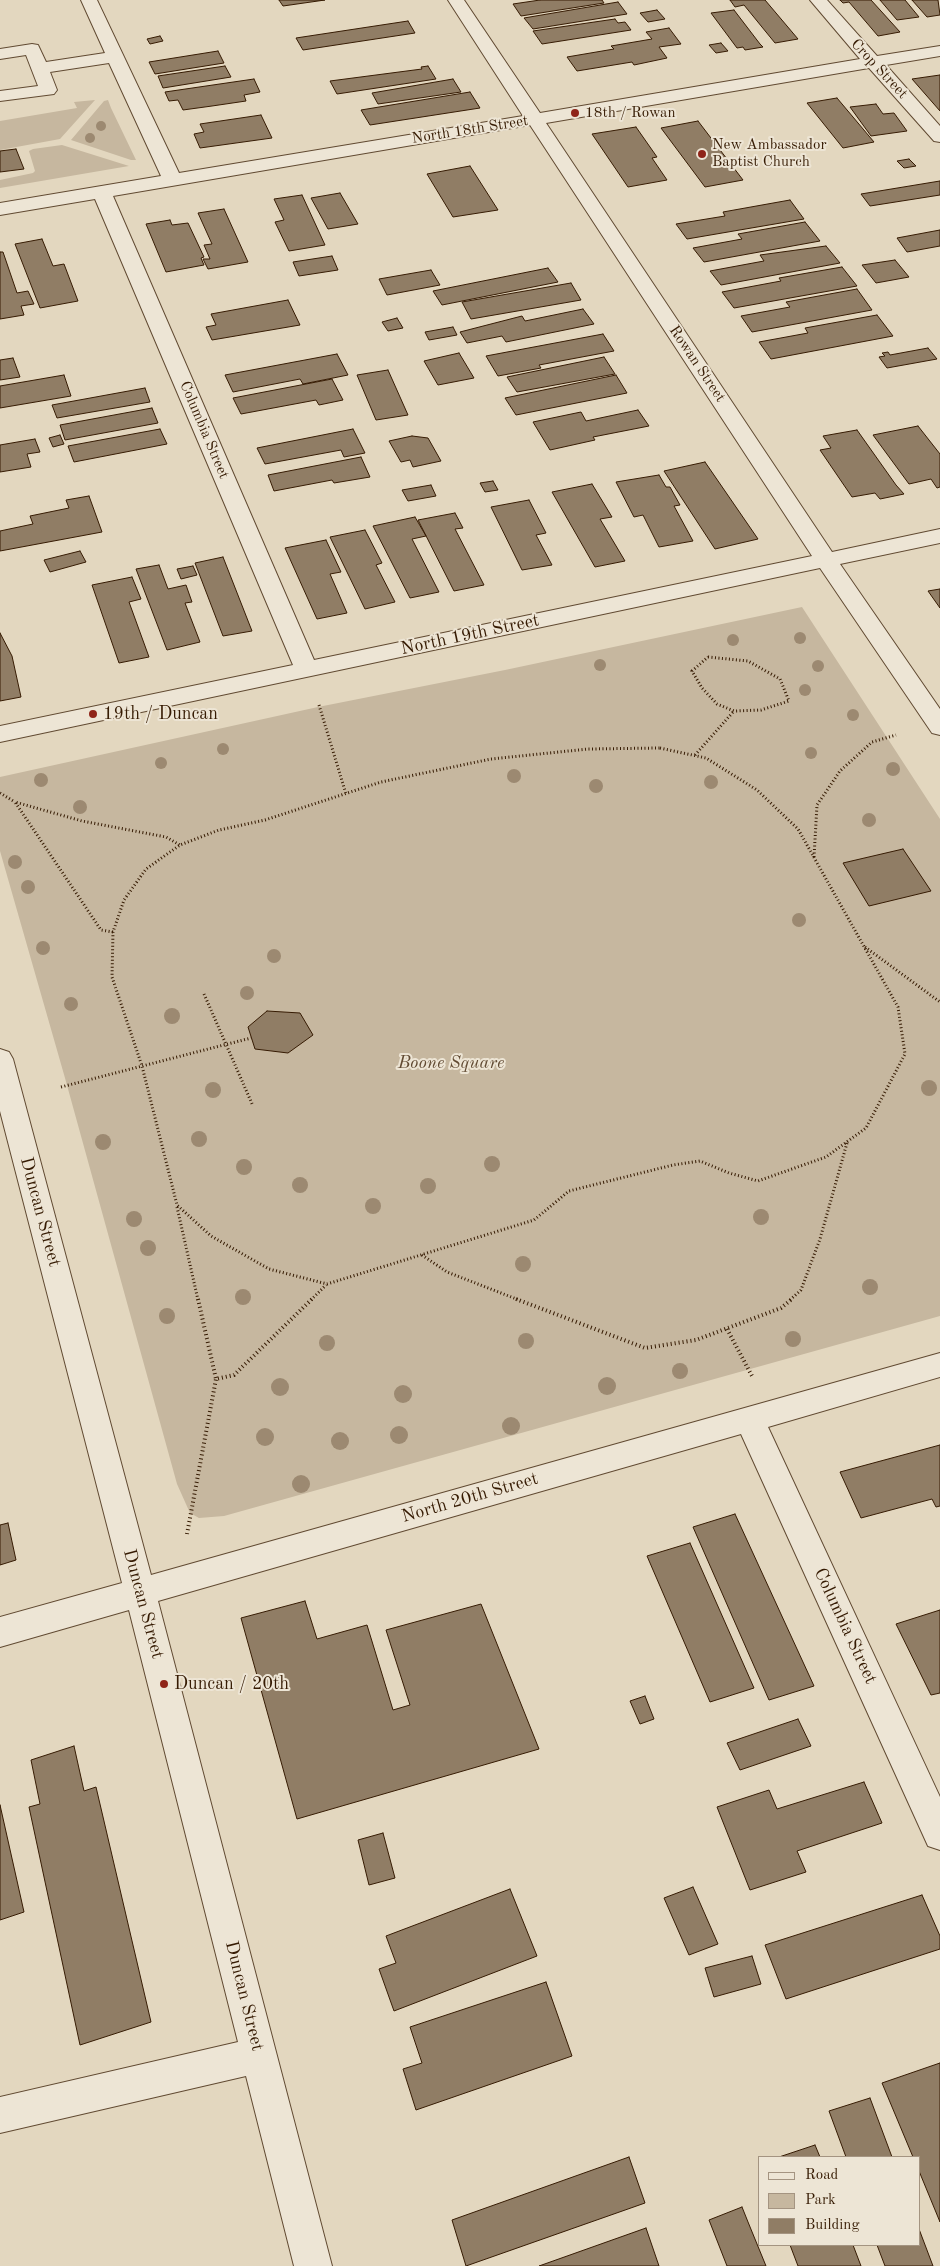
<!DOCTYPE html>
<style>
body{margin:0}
#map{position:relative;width:940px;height:2266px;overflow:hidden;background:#e3d7bf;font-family:"Old Standard TT",serif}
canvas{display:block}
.legend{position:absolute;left:758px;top:2156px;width:162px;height:90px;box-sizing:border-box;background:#ede5d5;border:1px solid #a49481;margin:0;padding:6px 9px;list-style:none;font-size:15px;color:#361b03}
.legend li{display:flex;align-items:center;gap:10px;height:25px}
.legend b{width:25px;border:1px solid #a49481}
</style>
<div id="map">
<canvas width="940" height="2266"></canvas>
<ul class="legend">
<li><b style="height:6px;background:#ede5d5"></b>Road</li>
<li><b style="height:14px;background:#c6b79f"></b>Park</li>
<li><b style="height:14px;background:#907d65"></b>Building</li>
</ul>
</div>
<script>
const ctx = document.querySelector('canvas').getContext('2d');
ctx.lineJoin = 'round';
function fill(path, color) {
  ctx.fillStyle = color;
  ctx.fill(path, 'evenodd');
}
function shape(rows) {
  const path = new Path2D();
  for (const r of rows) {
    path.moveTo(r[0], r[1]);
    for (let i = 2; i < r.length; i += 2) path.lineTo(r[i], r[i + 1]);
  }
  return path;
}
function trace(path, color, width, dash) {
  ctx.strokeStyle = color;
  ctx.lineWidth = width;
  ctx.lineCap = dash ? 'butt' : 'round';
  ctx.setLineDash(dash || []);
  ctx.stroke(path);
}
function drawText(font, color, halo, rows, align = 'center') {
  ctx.font = font + ' "Old Standard TT",serif';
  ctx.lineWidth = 4;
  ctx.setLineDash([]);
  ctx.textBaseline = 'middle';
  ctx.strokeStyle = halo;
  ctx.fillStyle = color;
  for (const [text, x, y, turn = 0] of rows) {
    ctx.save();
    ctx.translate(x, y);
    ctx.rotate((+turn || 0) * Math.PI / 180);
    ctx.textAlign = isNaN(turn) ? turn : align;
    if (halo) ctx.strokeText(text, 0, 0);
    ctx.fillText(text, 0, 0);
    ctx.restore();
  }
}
const green = shape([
 [95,100,60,139,0,150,0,121,77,108,74,102],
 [108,100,111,108,136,160,131,160,71,140,104,101],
 [62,145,129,166,0,188,0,180,33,173,35,171,29,151,33,149],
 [802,607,940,819,940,1316,224,1516,199,1518,190,1513,177,1484,65,1078,0,851,0,777,318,707,505,670]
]);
const building = shape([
 [279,0,325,0,283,6,279,0],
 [540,0,602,0,604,3,521,16,513,4,540,0],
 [730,0,765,0,798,39,775,43,744,5,735,7,730,0],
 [840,0,871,0,900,32,878,36,849,2,843,3,840,0],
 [880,0,905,0,919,17,897,20,880,0],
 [912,0,938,0,940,15,927,17,912,0],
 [618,2,627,14,533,29,524,18,618,2],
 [657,10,665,19,648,22,640,13,657,10],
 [734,10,760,44,763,47,745,50,743,47,737,48,711,13,734,10],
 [615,19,618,23,625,22,631,30,542,44,533,31,615,19],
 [408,21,415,33,303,50,296,38,408,21],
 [669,28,681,44,659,47,667,58,634,65,632,62,577,71,567,57,614,49,611,46,652,39,646,32,669,28],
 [160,36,163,41,150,44,147,39,160,36],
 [721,43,728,51,716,53,709,45,721,43],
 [218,51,224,63,155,74,149,62,218,51],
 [225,66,231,77,163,88,158,76,225,66],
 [428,66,436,79,337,94,330,81,422,69,421,67,428,66],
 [940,75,940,111,912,79,940,75],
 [254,79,260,92,244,95,246,101,212,106,183,110,178,100,169,101,165,92,254,79],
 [453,79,461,92,378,104,372,93,453,79],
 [470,92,480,108,370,125,361,110,470,92],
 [837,98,874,142,843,148,807,103,837,98],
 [876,104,883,114,894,113,907,131,871,136,850,107,876,104],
 [261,115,272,138,200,148,194,134,204,132,200,124,261,115],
 [698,121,743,180,705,187,661,128,698,121],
 [636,127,657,157,652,158,667,180,628,187,592,134,636,127],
 [16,149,24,169,0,172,0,151,16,149],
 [909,159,916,166,904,168,897,161,909,159],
 [470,166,498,210,453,217,427,174,470,166],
 [940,181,940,195,870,206,861,194,940,181],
 [340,193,358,224,328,229,311,198,340,193],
 [302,195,325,245,289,251,275,222,284,220,274,199,302,195],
 [790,200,804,219,687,239,676,224,725,216,723,212,790,200],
 [224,209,248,262,208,269,203,259,210,259,204,245,212,244,198,213,224,209],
 [170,220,172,225,188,223,204,257,201,258,204,265,166,272,146,224,170,220],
 [805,222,820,241,704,262,693,248,742,239,738,234,805,222],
 [940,230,940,246,907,252,897,238,940,230],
 [42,239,53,266,64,264,78,301,40,308,15,244,42,239],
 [826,246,840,263,721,285,710,271,764,261,760,255,826,246],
 [0,252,3,252,17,293,28,291,34,304,21,306,24,315,0,319,0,252],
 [332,256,338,270,299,276,293,262,332,256],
 [895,260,909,277,876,283,862,265,895,260],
 [842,267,857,286,734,308,722,292,781,281,779,278,842,267],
 [548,268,558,282,442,305,433,291,548,268],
 [431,270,440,285,387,295,379,279,431,270],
 [571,283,581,300,471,319,462,302,571,283],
 [857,289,872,310,752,332,741,316,790,307,786,302,857,289],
 [288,300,300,325,212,340,206,327,216,325,211,314,288,300],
 [583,309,594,324,506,342,502,336,467,343,460,332,522,316,525,321,583,309],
 [877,315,893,336,771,359,759,342,808,333,805,328,877,315],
 [397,318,403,328,388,331,382,322,397,318],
 [453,327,457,335,429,340,425,332,453,327],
 [603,334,614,351,539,365,541,368,498,376,486,356,603,334],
 [928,348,937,359,887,368,879,357,885,356,882,353,888,352,890,355,928,348],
 [459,353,474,378,438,385,424,361,459,353],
 [337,354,348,375,303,384,300,379,233,392,225,375,337,354],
 [604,357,615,374,517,392,507,377,604,357],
 [13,358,20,377,0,380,0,360,13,358],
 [388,370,408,415,376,420,357,375,388,370],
 [64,375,71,396,0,408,0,386,64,375],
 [616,375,627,393,516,415,505,398,616,375],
 [332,379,343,400,319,405,316,400,241,414,233,398,332,379],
 [145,388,150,402,57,418,52,405,145,388],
 [152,408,158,423,65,440,60,425,152,408],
 [638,410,649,426,593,437,595,440,550,450,533,422,581,412,586,421,638,410],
 [918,426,940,454,940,487,937,488,931,479,909,484,873,435,918,426],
 [160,429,167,444,74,462,68,446,160,429],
 [353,429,365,453,344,457,341,450,265,464,257,448,353,429],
 [857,430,896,485,904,494,880,499,875,493,852,497,820,450,831,448,823,436,857,430],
 [60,435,64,444,53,447,49,438,60,435],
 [412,436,428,438,441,461,413,467,410,460,401,462,389,441,412,436],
 [35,439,40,452,27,454,31,467,0,472,0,445,35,439],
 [361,457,370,477,334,483,332,480,274,491,268,475,361,457],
 [705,462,758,539,715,549,664,471,705,462],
 [659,475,666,487,670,487,680,505,674,506,693,541,659,547,643,515,634,517,616,482,659,475],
 [493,481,498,490,485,492,480,483,493,481],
 [592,484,612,517,600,519,625,561,595,567,552,492,592,484],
 [431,485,436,496,408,501,402,490,431,485],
 [89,496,102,532,0,551,0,531,33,524,30,516,69,508,66,500,89,496],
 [529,500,546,533,536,535,552,565,522,570,491,507,529,500],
 [455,513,463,528,455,529,484,585,454,591,418,520,455,513],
 [415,517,426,536,412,539,439,592,410,598,373,526,415,517],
 [365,530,382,563,376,565,395,602,365,609,330,537,365,530],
 [326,540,341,572,330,574,347,613,317,619,285,548,326,540],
 [80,551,86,562,50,572,44,560,80,551],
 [223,557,252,631,223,636,195,563,223,557],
 [159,565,168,589,186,585,192,602,185,603,200,642,167,650,136,569,159,565],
 [193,566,197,575,181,579,177,569,193,566],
 [132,577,141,599,129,602,149,657,119,663,92,585,132,577],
 [940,589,940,608,928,591,940,589],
 [0,633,12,656,21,697,0,701,0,633],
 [903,849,931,891,869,906,843,863,903,849],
 [267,1011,300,1013,313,1035,288,1053,255,1049,248,1027,267,1011],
 [940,1445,940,1506,936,1507,932,1499,861,1518,840,1472,940,1445],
 [735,1514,814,1686,769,1700,693,1527,735,1514],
 [8,1523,16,1560,0,1565,0,1525,8,1523],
 [690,1543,754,1688,710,1702,647,1556,690,1543],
 [305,1601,317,1639,367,1625,393,1710,410,1705,386,1630,481,1604,539,1749,297,1819,241,1618,305,1601],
 [940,1610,940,1693,931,1695,896,1624,940,1610],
 [645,1696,654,1719,640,1724,630,1701,645,1696],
 [798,1719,811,1746,740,1770,727,1743,798,1719],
 [74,1746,84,1791,96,1787,151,2022,80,2045,29,1807,40,1804,31,1760,74,1746],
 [864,1782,882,1823,797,1851,806,1872,750,1890,717,1807,769,1790,777,1809,864,1782],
 [0,1805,24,1912,0,1920,0,1805],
 [383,1833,395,1878,369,1885,358,1840,383,1833],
 [693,1887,718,1944,689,1955,664,1898,693,1887],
 [510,1889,537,1956,394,2011,379,1969,396,1963,386,1936,510,1889],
 [922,1895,940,1936,940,1949,786,1999,765,1945,922,1895],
 [752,1956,761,1984,714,1997,705,1968,752,1956],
 [546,1982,572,2056,416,2110,403,2069,422,2063,410,2027,546,1982],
 [940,2063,940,2222,919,2171,919,2157,913,2157,882,2083,940,2063],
 [870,2098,892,2157,846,2157,829,2111,870,2098],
 [815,2145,820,2157,779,2157,815,2145],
 [629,2157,645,2203,466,2266,452,2220,629,2157],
 [742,2207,748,2222,766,2266,727,2266,709,2220,742,2207],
 [646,2228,659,2266,539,2266,646,2228],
 [919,2229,933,2266,885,2266,877,2245,919,2245,919,2229],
 [790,2245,853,2245,861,2266,798,2266,790,2245]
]);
const pathFar1 = shape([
 [708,657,748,661,780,679,789,701,761,710,734,711,717,704,702,688,692,671,708,657],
 [319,705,346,794],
 [660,748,706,758,757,790,798,829,898,1007,905,1054,866,1128,826,1157,758,1181,729,1173,700,1161,673,1165,569,1191,534,1220,327,1284,269,1269,211,1236,177,1205,142,1066,112,977,113,932,124,900,146,869,180,845,219,830,265,820,381,782,491,759,588,749,660,748],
 [695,755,734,711],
 [0,793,15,802],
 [814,857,817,805,840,771,872,742,896,735],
 [113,932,101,930,15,802,82,821,166,837,180,845],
 [865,947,940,1002],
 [204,994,253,1106],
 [61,1087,251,1038],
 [177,1207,198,1300],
 [422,1255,447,1272,519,1300],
 [311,1300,326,1285],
 [790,1300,801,1290,820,1239,847,1143]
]);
const path = shape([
 [198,1299,216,1379,234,1375,312,1299],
 [516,1299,645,1348,696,1340,781,1308,792,1299],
 [727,1329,752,1376],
 [187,1534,216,1379]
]);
const minor = shape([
 [81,0,97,0,179,173,523,116,448,0,464,0,540,113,860,59,810,0,827,0,877,56,940,46,940,56,886,65,940,126,940,142,934,141,869,68,546,123,832,552,940,529,940,543,840,564,940,709,940,735,932,733,820,568,0,742,0,726,293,665,95,199,0,215,0,203,161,176,109,63,50,72,57,90,54,94,0,101,0,91,38,86,26,55,0,59,0,49,32,44,38,45,46,62,105,53,81,0],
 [530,125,812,556,314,660,113,196,530,125],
 [0,1049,9,1052,13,1059,151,1575,940,1353,940,1377,768,1427,940,1797,940,1850,928,1846,741,1434,158,1601,332,2266,294,2266,246,2076,0,2133,0,2097,238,2042,129,1610,0,1647,0,1617,122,1583,0,1111,0,1049]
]);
const trees = [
 [101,126,5],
 [90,138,5],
 [800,638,6],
 [733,640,6],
 [600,665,6],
 [818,666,6],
 [805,690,6],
 [853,715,6],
 [223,749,6],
 [811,753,6],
 [161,763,6],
 [893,769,7],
 [514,776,7],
 [41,780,7],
 [711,782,7],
 [596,786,7],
 [80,807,7],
 [869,820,7],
 [15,862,7],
 [28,887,7],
 [799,920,7],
 [43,948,7],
 [274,956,7],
 [247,993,7],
 [71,1004,7],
 [172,1016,8],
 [929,1088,8],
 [213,1090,8],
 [199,1139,8],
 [103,1142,8],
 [492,1164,8],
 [244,1167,8],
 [300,1185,8],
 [428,1186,8],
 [373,1206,8],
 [761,1217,8],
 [134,1219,8],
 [148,1248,8],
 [523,1264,8],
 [870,1287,8],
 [243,1297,8],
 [167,1316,8],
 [793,1339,8],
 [526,1341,8],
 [327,1343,8],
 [680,1371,8],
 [607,1386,9],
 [280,1387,9],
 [403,1394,9],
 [511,1426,9],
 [399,1435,9],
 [265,1437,9],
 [340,1441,9],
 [301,1484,9]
];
const markers = [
 [575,113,5,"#8f2418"],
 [702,154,5,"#8f2418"],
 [93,714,5,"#8f2418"],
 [164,1684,5,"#8f2418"]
];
const farStreetnames = [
 ["Crop Street",879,69,47],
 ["North 18th Street",470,130,-9],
 ["Rowan Street",697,364,56],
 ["Columbia Street",204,430,67]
];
const farPoinames = [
 ["18th / Rowan",585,113],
 ["New Ambassador",712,145],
 ["Baptist Church",712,162]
];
const streetNames = [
 ["North 19th Street",470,635,-12],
 ["Duncan Street",40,1212,75],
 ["North 20th Street",470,1498,-16],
 ["Duncan Street",143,1604,75],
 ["Columbia Street",845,1626,65],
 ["Duncan Street",244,1996,76]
];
const poiNames = [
 ["19th / Duncan",103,714],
 ["Duncan / 20th",174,1684]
];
const parkNames = [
 ["Boone Square",451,1063]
];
fill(green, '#c6b79f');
fill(building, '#907d65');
trace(building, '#361b03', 1);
trace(minor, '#614a32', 2);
trace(pathFar1, '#361b03', 3, [1, 2.5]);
trace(path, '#361b03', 4, [1, 3]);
fill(minor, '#ede5d5');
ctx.fillStyle = '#9c8971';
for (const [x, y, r] of trees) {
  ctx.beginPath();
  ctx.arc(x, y, r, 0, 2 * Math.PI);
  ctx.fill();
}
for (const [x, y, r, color] of markers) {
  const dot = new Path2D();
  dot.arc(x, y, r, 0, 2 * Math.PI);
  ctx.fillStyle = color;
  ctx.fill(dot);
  trace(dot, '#ede5d5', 2);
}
drawText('15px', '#361b03', '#ede5d5', farStreetnames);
drawText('15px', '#361b03', '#ede5d5', farPoinames, 'left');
drawText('18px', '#361b03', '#ede5d5', streetNames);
drawText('18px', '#361b03', '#ede5d5', poiNames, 'left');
drawText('italic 18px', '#614a32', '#ede5d5', parkNames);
</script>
